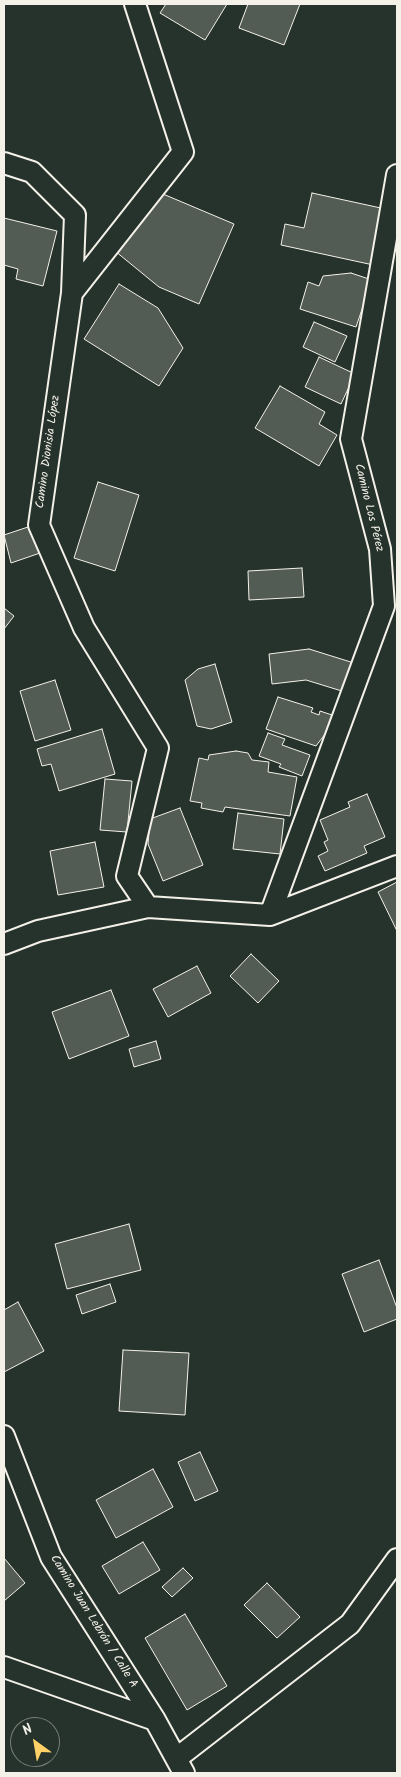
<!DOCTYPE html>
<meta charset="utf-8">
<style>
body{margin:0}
#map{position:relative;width:401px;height:1777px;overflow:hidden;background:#26332d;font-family:Kalam,sans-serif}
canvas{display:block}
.frame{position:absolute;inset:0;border:5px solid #f4f1e8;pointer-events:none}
.north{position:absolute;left:10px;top:1717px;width:50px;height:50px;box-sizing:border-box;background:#26332d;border:1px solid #787f78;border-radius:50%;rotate:328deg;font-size:14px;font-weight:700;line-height:20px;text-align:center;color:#f4f1e8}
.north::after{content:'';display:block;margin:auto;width:18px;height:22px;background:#ffd166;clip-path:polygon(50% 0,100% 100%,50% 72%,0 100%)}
</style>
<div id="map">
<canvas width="401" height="1777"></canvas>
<div class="frame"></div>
<div class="north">N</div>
</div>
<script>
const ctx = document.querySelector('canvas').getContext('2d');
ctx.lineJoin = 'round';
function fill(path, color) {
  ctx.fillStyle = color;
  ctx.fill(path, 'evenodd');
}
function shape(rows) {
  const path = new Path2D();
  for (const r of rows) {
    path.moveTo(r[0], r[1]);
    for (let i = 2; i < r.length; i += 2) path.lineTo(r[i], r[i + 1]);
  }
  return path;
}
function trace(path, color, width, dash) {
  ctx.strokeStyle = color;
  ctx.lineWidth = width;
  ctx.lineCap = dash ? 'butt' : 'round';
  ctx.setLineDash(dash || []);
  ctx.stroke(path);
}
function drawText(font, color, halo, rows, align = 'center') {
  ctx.font = font + ' Kalam,sans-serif';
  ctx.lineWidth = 4.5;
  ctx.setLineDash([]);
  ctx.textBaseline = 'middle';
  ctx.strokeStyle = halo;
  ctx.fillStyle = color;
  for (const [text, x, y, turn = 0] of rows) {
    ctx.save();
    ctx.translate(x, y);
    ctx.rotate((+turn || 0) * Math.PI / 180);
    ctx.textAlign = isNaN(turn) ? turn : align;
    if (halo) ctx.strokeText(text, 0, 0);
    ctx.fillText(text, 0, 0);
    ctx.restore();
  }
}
const building = shape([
 [166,4,227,4,205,40,160,13,166,4],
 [248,4,300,4,284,45,239,28,248,4],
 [312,193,390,210,378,266,281,245,285,224,304,228,312,193],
 [163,194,234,224,199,304,159,287,115,251,163,194],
 [4,218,57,231,43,286,16,279,18,269,4,265,4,218],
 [351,273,372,280,356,327,300,309,308,282,319,286,323,276,351,273],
 [119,284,158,308,183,348,159,386,84,339,119,284],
 [314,322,347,336,335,362,303,347,314,322],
 [319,357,355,374,341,404,305,387,319,357],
 [280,386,325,412,319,424,337,435,319,466,255,428,280,386],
 [98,482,139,495,115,571,74,558,98,482],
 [34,525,43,552,11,563,4,535,34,525],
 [302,568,304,597,249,600,248,571,302,568],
 [4,608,14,616,4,629,4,608],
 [309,649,354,663,345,692,306,680,272,684,269,654,309,649],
 [215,664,232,722,211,729,197,726,185,680,198,669,215,664],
 [55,680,71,730,35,741,20,691,55,680],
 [278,697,313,708,311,712,319,715,320,711,338,717,316,746,266,729,278,697],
 [102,729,115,774,59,791,51,764,42,766,37,749,102,729],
 [268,733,285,739,282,745,310,755,302,776,279,767,281,764,259,756,268,733],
 [236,751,248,753,252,760,269,762,268,772,297,777,290,816,225,807,223,812,201,808,202,803,190,801,199,758,208,760,209,755,236,751],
 [105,779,132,781,127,832,100,830,105,779],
 [367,794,385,837,364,846,367,853,325,871,318,856,328,851,324,842,328,840,320,820,350,807,348,802,367,794],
 [180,808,203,865,163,881,148,844,150,819,180,808],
 [238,813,284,819,280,854,233,849,238,813],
 [95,842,104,887,58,895,50,851,95,842],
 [397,882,397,931,378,892,397,882],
 [251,954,279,981,258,1003,230,976,251,954],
 [197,966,211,993,168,1017,153,989,197,966],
 [111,990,129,1036,69,1059,52,1012,111,990],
 [156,1041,161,1059,134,1067,129,1049,156,1041],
 [129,1224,141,1270,67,1289,55,1244,129,1224],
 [379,1260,397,1308,397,1319,364,1332,342,1274,379,1260],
 [110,1284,116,1302,82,1314,76,1295,110,1284],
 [18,1302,44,1351,4,1372,4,1310,18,1302],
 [123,1350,189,1353,185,1415,119,1411,123,1350],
 [200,1452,218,1491,195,1501,178,1462,200,1452],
 [153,1469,173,1507,116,1538,96,1500,153,1469],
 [143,1542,160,1570,119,1594,102,1566,143,1542],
 [4,1558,25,1583,4,1601,4,1558],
 [183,1568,193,1578,172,1597,162,1587,183,1568],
 [267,1583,300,1617,277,1638,244,1605,267,1583],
 [185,1614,227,1686,187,1710,145,1638,185,1614]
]);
const minor = shape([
 [135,4,183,152,72,293,39,525,84,628,158,748,127,876,148,907],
 [4,163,32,172,75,215,72,293],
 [270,915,384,606,380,549,351,439,397,175],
 [4,944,38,931,148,907,270,915,397,866],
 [4,1436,51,1557,155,1720,184,1773],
 [4,1667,155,1720],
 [177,1758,350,1624,397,1559]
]);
const streetNames = [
 ["Camino Dionisia López",49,452,-82],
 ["Camino Los Pérez",368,508,76],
 ["Camino Juan Lebrón / Calle A",93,1622,58]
];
fill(building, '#525c55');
trace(building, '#f4f1e8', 1);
trace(minor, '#f4f1e8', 24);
trace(minor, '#26332d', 20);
drawText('12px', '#f4f1e8', '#26332d', streetNames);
</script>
